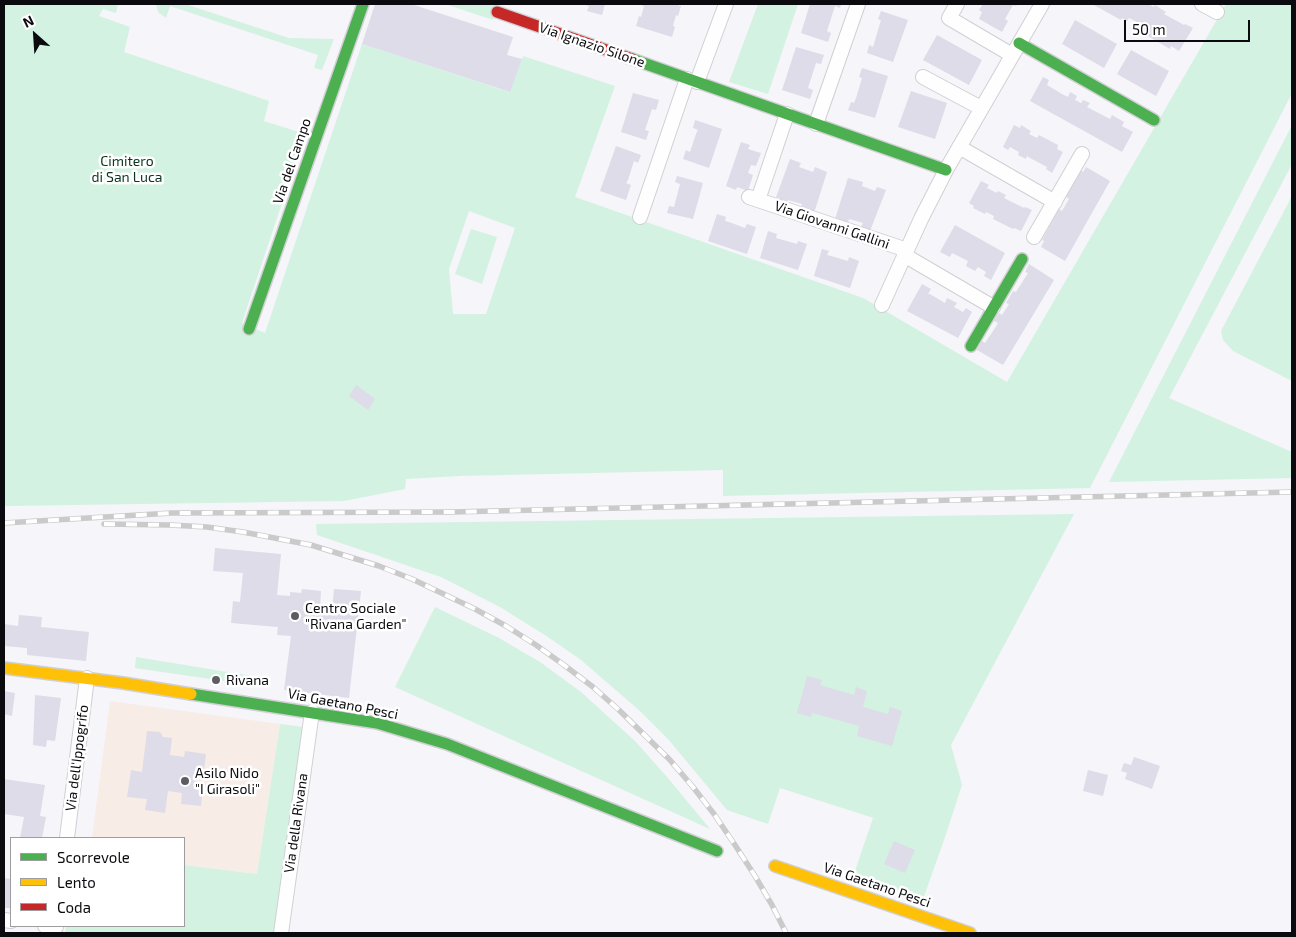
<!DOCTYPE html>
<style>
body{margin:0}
#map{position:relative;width:1296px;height:937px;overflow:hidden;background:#f5f5fa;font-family:"Exo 2",sans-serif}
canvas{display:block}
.frame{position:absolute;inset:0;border:5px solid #0b0b0f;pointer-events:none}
.legend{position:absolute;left:10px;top:837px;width:175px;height:90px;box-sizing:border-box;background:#fff;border:1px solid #9d9d9f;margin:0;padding:6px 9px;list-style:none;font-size:15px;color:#0b0b0f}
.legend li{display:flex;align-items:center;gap:10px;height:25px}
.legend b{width:25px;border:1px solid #9d9d9f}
.north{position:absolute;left:10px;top:10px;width:50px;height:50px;-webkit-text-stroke:4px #fff;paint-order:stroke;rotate:334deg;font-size:14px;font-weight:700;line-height:20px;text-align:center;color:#0b0b0f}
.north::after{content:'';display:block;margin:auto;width:18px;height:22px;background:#0b0b0f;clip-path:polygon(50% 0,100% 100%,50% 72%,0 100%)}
.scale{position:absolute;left:1124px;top:20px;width:126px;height:22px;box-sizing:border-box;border:2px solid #0b0b0f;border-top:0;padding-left:6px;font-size:15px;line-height:18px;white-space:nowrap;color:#0b0b0f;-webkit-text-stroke:4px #fff;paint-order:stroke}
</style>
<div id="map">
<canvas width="1296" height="937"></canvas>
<div class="frame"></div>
<ul class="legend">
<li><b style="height:6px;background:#4caf50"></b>Scorrevole</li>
<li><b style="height:6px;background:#ffc107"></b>Lento</li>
<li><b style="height:6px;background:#c62828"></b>Coda</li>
</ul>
<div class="north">N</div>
<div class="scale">50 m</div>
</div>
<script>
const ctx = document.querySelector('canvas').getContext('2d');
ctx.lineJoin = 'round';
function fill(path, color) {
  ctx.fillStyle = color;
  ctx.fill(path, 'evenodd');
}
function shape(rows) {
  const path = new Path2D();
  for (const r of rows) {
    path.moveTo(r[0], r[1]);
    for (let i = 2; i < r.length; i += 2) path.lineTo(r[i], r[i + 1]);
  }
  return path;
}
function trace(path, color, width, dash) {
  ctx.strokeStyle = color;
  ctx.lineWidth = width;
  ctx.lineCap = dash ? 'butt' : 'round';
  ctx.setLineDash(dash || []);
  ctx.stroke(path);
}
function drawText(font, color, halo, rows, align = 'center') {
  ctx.font = font + ' "Exo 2",sans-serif';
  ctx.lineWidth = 5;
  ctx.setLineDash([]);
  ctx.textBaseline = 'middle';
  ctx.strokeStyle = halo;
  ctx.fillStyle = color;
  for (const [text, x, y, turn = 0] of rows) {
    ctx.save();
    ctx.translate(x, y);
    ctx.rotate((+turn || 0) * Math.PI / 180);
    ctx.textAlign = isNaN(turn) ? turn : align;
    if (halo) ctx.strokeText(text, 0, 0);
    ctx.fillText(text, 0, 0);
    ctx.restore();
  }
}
const education = shape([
 [110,701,280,724,257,874,184,865,184,838,92,838]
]);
const green = shape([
 [4,4,118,4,116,13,103,9,99,16,130,27,124,52,269,101,264,121,305,134,242,323,265,333,362,44,509,92,523,56,615,86,575,197,863,298,1007,382,1226,4,1292,4,1292,93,1090,488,723,496,723,470,460,476,406,479,405,489,344,501,4,506],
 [469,211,515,228,486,314,453,314,449,269],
 [156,4,185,4,289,38,334,39,322,70,314,68,318,55,170,6,166,18,158,12],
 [445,4,498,4,493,20],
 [758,4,798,4,768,94,729,82],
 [1292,125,1292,164,1169,398,1292,452,1292,478,1109,482],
 [1292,196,1292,381,1233,351,1223,340,1221,331],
 [471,229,497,237,482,284,455,274],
 [1074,514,951,745,962,785,944,840,922,902,853,877,873,818,883,821,780,788,768,824,727,810,668,739,640,711,581,660,548,637,500,607,441,577,317,535,316,524],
 [435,607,499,638,540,662,581,692,635,741,668,778,710,829,395,687],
 [136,657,252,676,251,685,135,668],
 [280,724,304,727,275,933,65,933,66,926,184,926,184,865,257,874]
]);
const building = shape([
 [375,4,411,4,513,37,507,55,522,59,510,92,362,44],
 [582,4,605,4,602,15,587,11,589,6],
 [639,4,679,4,679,6,681,6,678,16,676,15,673,26,675,27,672,37,636,26,639,16,641,17,644,6],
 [810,4,841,4,840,8,835,6,827,31,831,33,828,42,801,33],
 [983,4,1018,4,1016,6,1013,5,1005,19,1008,21,1002,32,979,19,982,12,979,10],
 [1092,4,1148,4,1154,7,1155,5,1166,12,1164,14,1184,25,1185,24,1193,28,1179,51,1171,46,1170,49,1146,35,1147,33,1141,29,1143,25,1129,18,1127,21,1122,18,1121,20],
 [881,11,908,20,893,62,867,53,869,45,873,47,881,20,878,19],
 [1075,20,1117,44,1104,68,1062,44],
 [937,35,982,60,969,85,923,60],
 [796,47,824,55,821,64,816,63,808,88,813,90,810,99,782,90],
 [1131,50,1169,71,1156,96,1117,74],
 [862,68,888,76,875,118,848,110,851,102,854,103,856,98,862,78,859,77],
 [1043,77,1049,80,1047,85,1062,94,1068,97,1070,92,1077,96,1075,100,1081,103,1083,100,1090,103,1087,107,1110,119,1112,115,1124,122,1122,126,1133,132,1122,152,1030,101],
 [911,91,947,103,935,139,898,127],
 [633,93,659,100,656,110,652,109,645,130,649,131,646,140,621,132],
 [695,120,722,129,709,168,683,159,686,150,690,152,696,134,698,130,693,128],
 [1014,125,1020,128,1021,125,1031,131,1029,134,1037,138,1039,135,1058,145,1057,149,1063,152,1052,173,1046,169,1047,167,1030,158,1027,156,1026,159,1018,155,1019,152,1010,147,1008,150,1003,147],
 [741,142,750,145,748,149,761,153,756,166,751,165,748,173,753,175,748,191,737,187,736,190,726,186],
 [616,146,641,155,638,163,634,161,628,180,626,183,631,185,626,200,600,191],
 [790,159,801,163,799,167,813,172,815,167,827,172,814,213,800,209,802,204,788,200,786,204,775,200],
 [1086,167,1110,181,1065,261,1041,247,1044,241,1042,240,1059,209,1062,211,1069,199,1066,197,1081,170,1083,172],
 [677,176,703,183,693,219,667,213,669,206,674,207,680,184,675,182],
 [848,178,863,182,862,186,875,191,877,187,886,190,870,231,861,227,863,223,849,219,848,223,835,219],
 [981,181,989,185,987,188,997,193,998,191,1006,195,1004,198,1024,208,1025,207,1032,210,1021,231,1014,228,1013,229,993,219,994,216,986,212,985,214,973,208,974,206,969,203],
 [717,214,726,217,725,221,729,222,745,228,747,224,756,227,747,254,708,241],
 [955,225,1005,253,991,280,984,276,986,272,978,267,975,271,966,266,968,261,952,253,950,257,940,252],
 [768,231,777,234,776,238,797,244,798,241,807,244,798,270,760,258],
 [822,249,829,251,827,255,831,256,848,261,849,257,859,261,850,288,814,276],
 [1029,264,1054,280,1003,365,977,350,982,341,985,343,995,328,998,323,994,321,999,313,1002,315,1009,304,1006,303,1013,291,1016,292,1028,273,1025,272],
 [922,284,931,289,928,294,930,294,945,303,947,298,957,303,954,307,963,312,966,308,972,312,958,338,907,311],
 [356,385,375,399,368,410,349,396],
 [215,548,281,554,277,595,290,596,290,592,301,593,302,589,321,591,320,609,332,610,334,589,361,591,349,698,284,690,291,636,277,635,278,627,231,623,233,601,240,602,243,573,213,571],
 [19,615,42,617,41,627,89,632,86,661,27,655,27,648,4,646,4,624,18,626],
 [807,676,822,680,820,685,854,695,856,687,867,691,863,707,888,714,890,707,902,711,892,746,857,736,859,726,812,713,811,717,797,713],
 [4,691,15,693,12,716,4,714],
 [35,695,61,698,55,741,47,740,46,747,33,745],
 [147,731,160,732,163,737,172,738,170,755,184,757,185,751,206,754,204,770,199,770,197,786,203,787,201,806,181,804,182,793,168,791,165,813,145,810,147,799,127,797,131,770,142,772],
 [1134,757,1160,766,1152,789,1125,779,1127,773,1121,771,1124,763,1131,765],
 [1088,770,1108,775,1103,796,1083,791],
 [4,779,45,785,40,816,46,817,42,838,20,838,24,817,4,814],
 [894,841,915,850,905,873,884,864],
 [4,878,11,879,11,908,4,908]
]);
const street = shape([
 [957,4,949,18,1012,55],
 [1202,4,1217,12],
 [923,77,981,108],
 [697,82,726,4],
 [816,124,858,4],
 [959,147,1055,202],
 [749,197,907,250],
 [758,200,787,114],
 [640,217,687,79],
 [1034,237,1082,154],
 [904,255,993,307],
 [882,305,921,219,946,170,1042,4],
 [67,838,87,678],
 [4,920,11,921],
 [45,926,56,927,56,926],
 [281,933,312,712]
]);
const fast = shape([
 [1019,43,1154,120],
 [632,59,946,170],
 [249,329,363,4],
 [971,346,1022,259],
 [191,694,377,723,447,744,717,851]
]);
const slow = shape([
 [4,668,123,683,191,694],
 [775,866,970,933]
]);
const jam = shape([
 [497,12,632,59]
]);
const rail = shape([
 [4,523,172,513,452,512,1292,492],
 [104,524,170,525,207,527,243,532,311,545,379,566,412,579,475,609,506,626,536,645,564,665,593,687,619,710,670,760,693,787,714,814,735,845,755,876,772,905,786,933]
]);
const markers = [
 [295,616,5,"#5d5d61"],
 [216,680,5,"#5d5d61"],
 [185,781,5,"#5d5d61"]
];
const streetNames = [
 ["Via Ignazio Silone",592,45,19],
 ["Via del Campo",292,161,-71],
 ["Via Giovanni Gallini",832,225,19],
 ["Via Gaetano Pesci",343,704,11],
 ["Via dell'Ippogrifo",77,758,-83],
 ["Via della Rivana",296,823,-82],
 ["Via Gaetano Pesci",877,885,19]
];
const parkNames = [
 ["Cimitero",127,161],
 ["di San Luca",127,177]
];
const poiNames = [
 ["Centro Sociale",305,608],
 ["\"Rivana Garden\"",305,624],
 ["Rivana",226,680],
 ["Asilo Nido",195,773],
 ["\"I Girasoli\"",195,789]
];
fill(education, '#f8ece7');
fill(green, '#d3f2e2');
fill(building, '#dddce8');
trace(street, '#d0d0d4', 16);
trace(fast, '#d0d0d4', 14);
trace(slow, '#d0d0d4', 14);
trace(jam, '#d0d0d4', 14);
trace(street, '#fefefe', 14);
trace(fast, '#4caf50', 11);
trace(slow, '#ffc107', 11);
trace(jam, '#c62828', 11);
trace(rail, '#cacaca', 5.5);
trace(rail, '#fff', 4, [11]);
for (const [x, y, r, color] of markers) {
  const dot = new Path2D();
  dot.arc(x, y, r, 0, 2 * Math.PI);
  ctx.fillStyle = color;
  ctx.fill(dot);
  trace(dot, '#fff', 2);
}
drawText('14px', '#0b0b0f', '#fff', streetNames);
drawText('14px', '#0b3522', '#fff', parkNames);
drawText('14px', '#0b0b0f', '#fff', poiNames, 'left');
</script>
